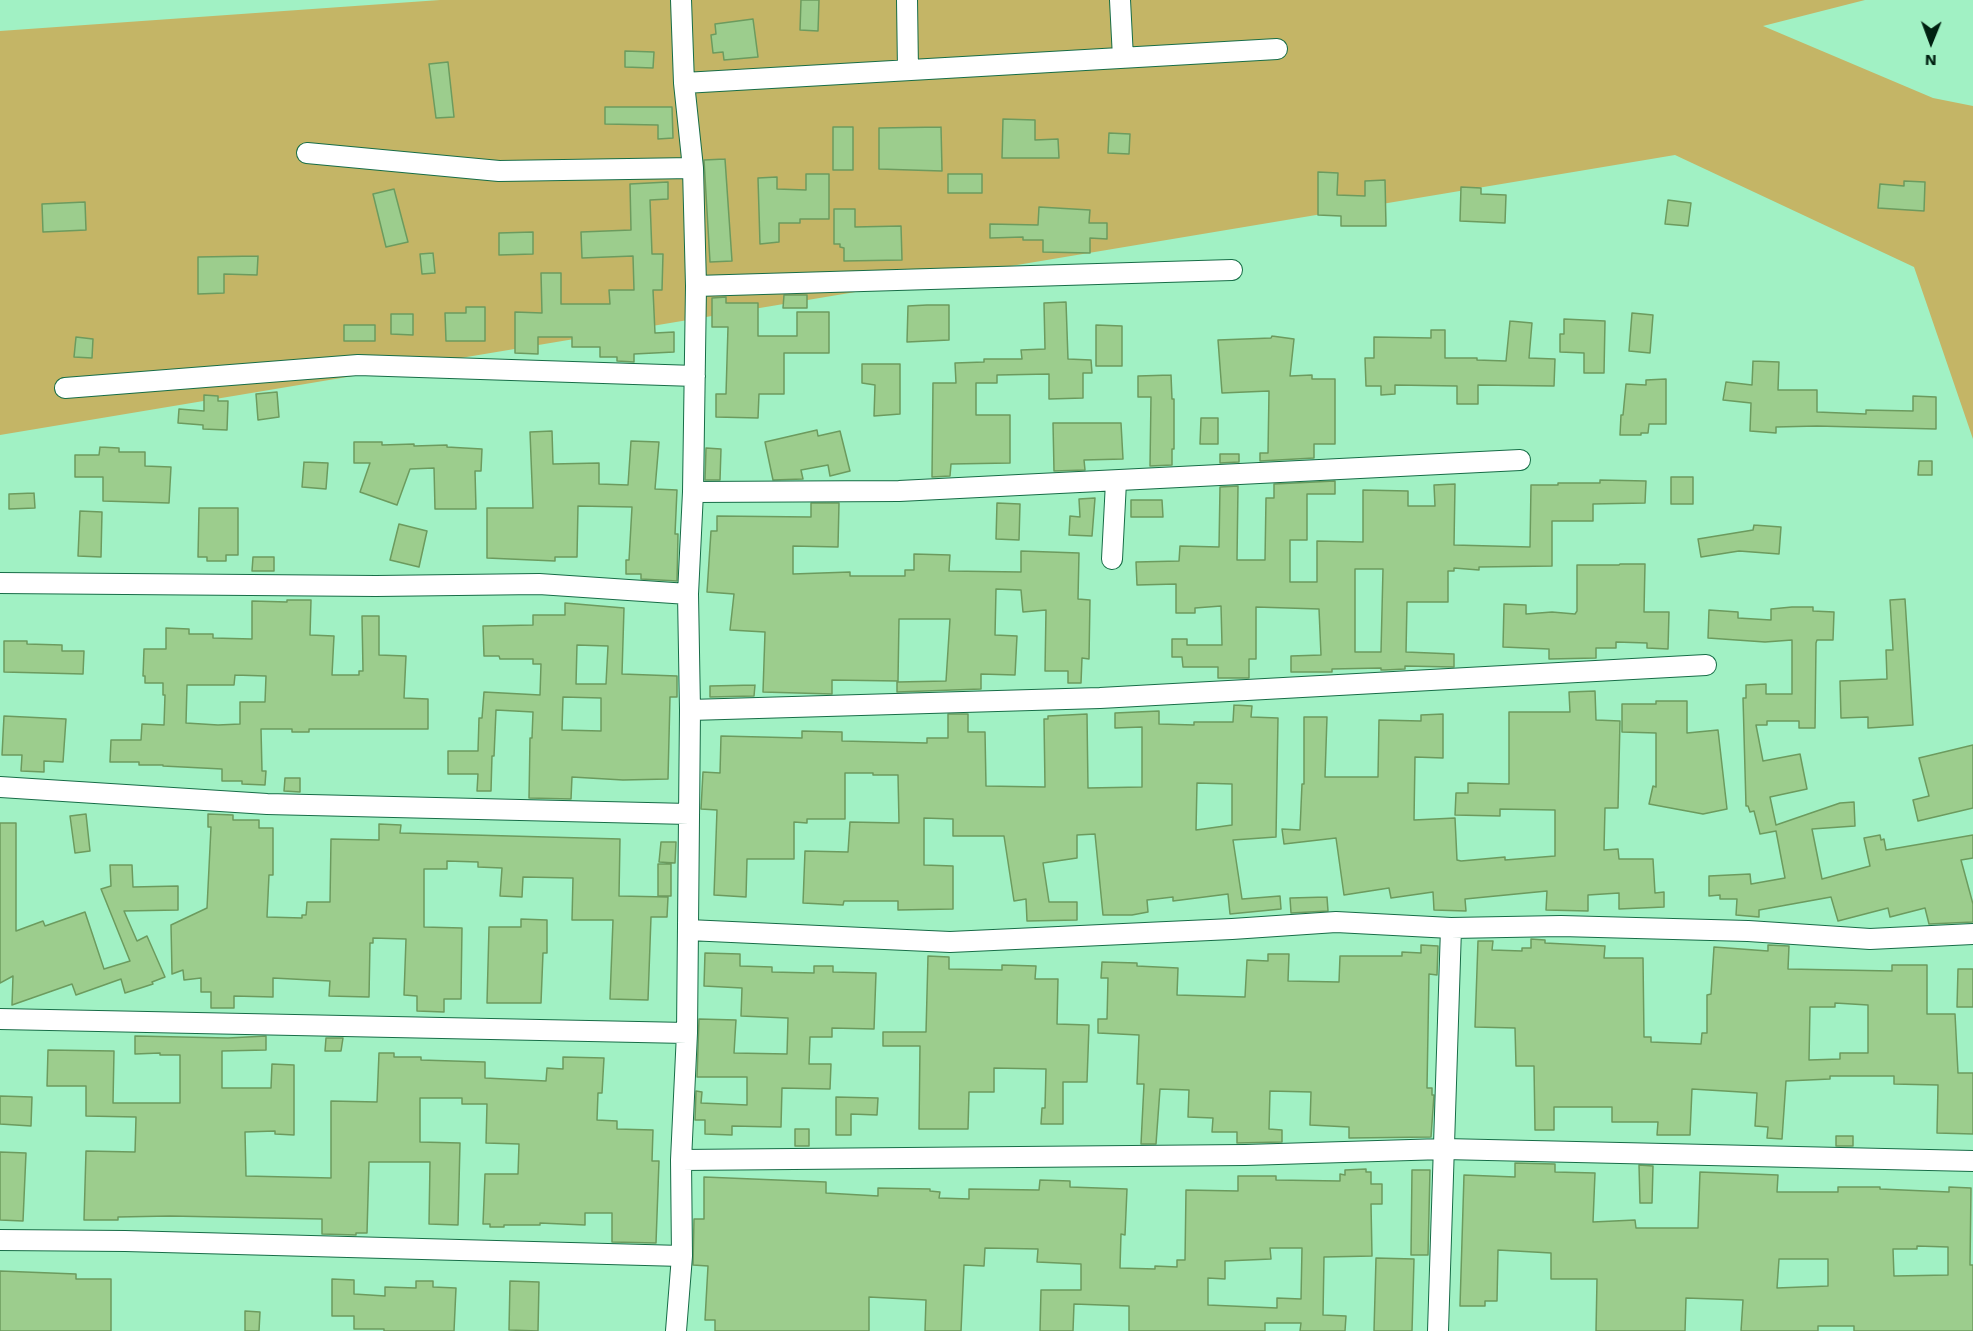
<!DOCTYPE html>
<style>
body{margin:0}
#map{position:relative;width:1973px;height:1331px;overflow:hidden;background:#a1f1c4;font-family:"Work Sans",sans-serif}
canvas{display:block}
.north{position:absolute;left:1901px;top:12px;width:60px;height:60px;-webkit-text-stroke:4px #a1f1c4;paint-order:stroke;rotate:181deg;font-size:16px;font-weight:700;line-height:24px;text-align:center;color:#002111}
.north::after{content:'';display:block;margin:auto;width:21px;height:27px;background:#002111;clip-path:polygon(50% 0,100% 100%,50% 72%,0 100%)}
</style>
<div id="map">
<canvas width="1973" height="1331"></canvas>
<div class="north">N</div>
</div>
<script>
const ctx = document.querySelector('canvas').getContext('2d');
ctx.lineJoin = 'round';
function fill(path, color) {
  ctx.fillStyle = color;
  ctx.fill(path, 'evenodd');
}
function shape(rows) {
  const path = new Path2D();
  for (const r of rows) {
    path.moveTo(r[0], r[1]);
    for (let i = 2; i < r.length; i += 2) path.lineTo(r[i], r[i + 1]);
  }
  return path;
}
function trace(path, color, width, dash) {
  ctx.strokeStyle = color;
  ctx.lineWidth = width;
  ctx.lineCap = dash ? 'butt' : 'round';
  ctx.setLineDash(dash || []);
  ctx.stroke(path);
}
const green = shape([
 [440,0,1865,0,1763,26,1933,98,1973,106,1973,439,1914,267,1675,155,0,435,0,31]
]);
const building = shape([
 [801,0,819,0,818,31,800,30,801,0],
 [753,19,758,57,724,60,723,52,713,53,711,35,716,34,715,24,753,19],
 [625,51,654,52,653,68,625,67,625,51],
 [448,62,454,117,436,118,429,64,448,62],
 [605,107,672,107,673,138,658,139,658,125,605,124,605,107],
 [1003,119,1035,120,1035,140,1058,139,1059,158,1002,158,1003,119],
 [833,127,853,127,853,170,833,170,833,127],
 [941,127,942,171,879,169,879,128,941,127],
 [1109,133,1130,134,1129,154,1108,153,1109,133],
 [725,159,732,261,710,262,704,160,725,159],
 [1318,172,1338,173,1337,195,1365,196,1365,181,1385,180,1386,226,1341,226,1341,216,1318,215,1318,172],
 [806,174,829,174,829,219,800,219,800,223,779,223,779,242,760,244,758,178,777,177,777,189,806,190,806,174],
 [948,174,982,174,982,193,948,193,948,174],
 [1904,181,1925,182,1924,211,1878,208,1880,184,1904,186,1904,181],
 [668,182,668,199,650,200,652,254,663,254,662,290,653,290,655,333,674,332,674,352,634,354,634,362,617,361,617,357,600,357,600,347,572,347,572,337,538,337,538,354,515,353,515,312,542,313,541,273,561,273,561,304,610,304,609,290,634,290,633,256,582,258,581,232,631,230,630,184,668,182],
 [1461,187,1481,188,1481,194,1506,195,1505,223,1460,221,1461,187],
 [394,189,408,242,386,247,373,194,394,189],
 [1668,200,1691,203,1688,226,1665,224,1668,200],
 [85,202,86,230,43,232,42,204,85,202],
 [1039,207,1090,210,1089,223,1107,223,1107,239,1090,238,1090,253,1043,252,1043,240,1023,240,1023,237,990,238,990,224,1038,225,1039,207],
 [834,209,855,209,855,227,901,226,902,260,844,261,844,248,840,247,840,244,834,244,834,209],
 [533,232,533,254,499,255,499,233,533,232],
 [433,253,435,273,422,274,420,254,433,253],
 [258,256,257,275,224,274,224,293,198,294,198,257,258,256],
 [784,295,807,295,807,308,783,308,784,295],
 [726,297,726,303,758,303,758,336,797,336,797,312,829,312,829,353,784,353,784,394,759,394,758,418,716,417,716,394,726,394,728,327,712,327,712,298,726,297],
 [1066,302,1068,359,1091,360,1092,373,1083,373,1083,398,1049,399,1049,374,997,375,997,383,976,383,976,415,1010,415,1010,463,951,464,950,476,932,477,933,383,956,383,955,363,984,362,984,359,1022,359,1021,350,1045,349,1044,303,1066,302],
 [927,305,949,305,949,340,907,342,908,306,927,305],
 [466,307,485,307,485,341,446,341,445,313,466,313,466,307],
 [1632,313,1653,315,1650,353,1629,351,1632,313],
 [391,314,413,314,413,335,391,334,391,314],
 [1564,319,1605,321,1604,373,1584,373,1584,353,1560,352,1560,334,1564,334,1564,319],
 [1510,321,1532,323,1529,358,1555,359,1554,386,1478,385,1478,404,1457,404,1457,386,1395,385,1395,394,1381,395,1381,386,1366,386,1365,358,1374,358,1374,337,1431,338,1431,330,1445,330,1445,358,1477,358,1477,360,1506,361,1510,321],
 [344,325,375,325,375,341,344,341,344,325],
 [1096,325,1122,326,1122,366,1096,366,1096,325],
 [1272,336,1294,339,1290,376,1312,375,1312,379,1335,379,1335,444,1314,444,1314,458,1260,461,1260,453,1268,453,1269,391,1222,393,1218,340,1271,338,1272,336],
 [76,337,93,339,92,358,74,357,76,337],
 [1753,361,1779,362,1778,390,1817,390,1817,412,1866,414,1866,410,1913,411,1913,396,1936,397,1936,429,1817,426,1776,427,1776,433,1750,431,1751,403,1723,400,1726,382,1752,385,1753,361],
 [862,364,900,364,900,414,874,416,875,385,862,383,862,364],
 [1171,375,1172,399,1174,399,1174,449,1172,449,1172,465,1150,466,1151,397,1138,397,1138,376,1171,375],
 [1666,379,1666,424,1649,424,1648,433,1641,433,1641,435,1620,435,1621,415,1623,415,1626,384,1646,385,1646,380,1666,379],
 [277,392,279,417,258,420,256,394,277,392],
 [204,395,218,396,218,401,228,401,227,430,203,429,203,425,178,423,179,409,204,411,204,395],
 [1201,418,1218,418,1218,444,1200,444,1201,418],
 [1053,423,1121,423,1123,459,1084,460,1085,470,1054,471,1053,423],
 [817,430,818,436,840,431,850,471,830,476,828,465,801,470,803,479,773,480,765,442,817,430],
 [552,431,553,464,599,463,599,484,628,485,631,441,659,442,655,489,677,490,675,534,678,534,677,581,641,579,641,574,626,574,626,560,629,560,632,507,578,506,577,557,555,557,555,561,487,558,487,508,533,508,530,432,552,431],
 [354,442,382,442,382,445,414,444,414,446,447,445,447,447,482,449,481,471,475,471,476,509,435,509,434,468,410,469,397,505,360,492,370,463,354,463,354,442],
 [100,447,119,448,119,452,145,452,145,466,171,467,169,503,103,501,103,477,75,477,75,455,99,455,100,447],
 [706,448,721,449,720,480,705,480,706,448],
 [1220,454,1239,454,1239,462,1220,463,1220,454],
 [1919,461,1932,461,1932,475,1918,475,1919,461],
 [304,462,328,463,326,489,302,487,304,462],
 [1671,477,1693,477,1693,504,1671,504,1671,477],
 [1600,480,1646,481,1645,503,1593,504,1593,521,1552,521,1552,566,1479,567,1479,570,1454,568,1454,571,1448,571,1448,602,1407,602,1406,652,1454,654,1454,667,1405,666,1405,669,1385,670,1381,670,1381,668,1332,669,1332,672,1291,672,1291,656,1321,655,1319,609,1256,607,1256,659,1249,659,1249,678,1218,678,1218,667,1183,667,1182,657,1172,657,1172,639,1187,639,1187,645,1222,645,1221,606,1195,608,1195,613,1176,613,1176,584,1137,585,1136,562,1179,561,1180,546,1219,547,1220,487,1238,486,1237,560,1265,560,1266,498,1274,498,1274,484,1335,481,1335,494,1307,494,1307,540,1290,540,1290,582,1317,582,1317,541,1363,542,1363,490,1408,491,1408,506,1435,506,1434,485,1455,484,1454,545,1530,547,1531,485,1558,485,1558,483,1600,483,1600,480],
 [1355,569,1383,569,1381,652,1355,652,1355,569],
 [34,493,35,508,9,509,9,494,34,493],
 [1095,498,1092,536,1069,535,1070,516,1080,517,1079,499,1095,498],
 [1131,500,1162,500,1163,517,1131,517,1131,500],
 [811,503,839,503,838,547,793,546,793,574,850,572,850,576,905,576,905,570,914,570,914,554,950,555,949,571,1021,572,1021,551,1079,553,1078,599,1090,600,1089,659,1082,658,1081,683,1068,683,1068,671,1045,671,1046,610,1023,612,1021,590,996,589,995,635,1017,636,1015,675,981,674,981,689,897,692,897,682,946,681,950,619,899,619,898,681,832,680,832,694,763,692,765,632,730,630,734,594,707,592,711,531,717,531,717,516,811,517,811,503],
 [997,503,1020,504,1019,540,996,539,997,503],
 [199,508,238,508,238,555,226,555,226,561,207,561,207,557,198,557,199,508],
 [80,511,102,512,101,557,78,556,80,511],
 [399,524,427,531,419,567,390,560,399,524],
 [1754,525,1781,527,1779,554,1739,551,1701,557,1698,539,1753,530,1754,525],
 [253,557,274,557,274,571,252,571,253,557],
 [1620,564,1645,564,1644,612,1669,612,1668,649,1647,648,1647,643,1616,642,1616,648,1596,648,1596,658,1549,659,1549,649,1503,647,1504,604,1526,605,1526,614,1552,612,1575,614,1577,611,1577,565,1619,565,1620,564],
 [1905,599,1913,725,1868,728,1868,717,1841,718,1840,681,1887,679,1886,650,1893,650,1890,600,1905,599],
 [287,600,311,600,310,635,334,636,332,675,359,675,359,671,363,671,362,616,379,616,379,655,406,656,404,698,428,699,428,729,309,729,309,732,292,732,292,729,261,729,262,771,266,771,265,785,242,784,242,781,222,781,222,769,163,766,163,765,139,765,139,762,110,762,111,740,141,740,142,724,164,725,165,695,163,695,163,683,145,683,145,676,143,676,144,649,166,649,166,628,189,629,189,634,213,634,213,638,252,639,252,601,287,602,287,600],
 [235,675,266,676,265,702,240,702,240,724,218,725,186,723,187,685,234,685,235,675],
 [565,603,624,608,622,674,677,676,677,697,670,697,668,779,623,780,572,777,571,799,529,798,530,738,532,738,533,712,496,710,494,756,492,756,491,791,477,791,478,774,448,774,448,751,478,751,479,718,482,718,484,692,540,695,541,664,533,664,533,659,500,659,499,656,484,656,483,626,533,625,533,615,565,615,565,603],
 [577,645,608,646,606,684,576,684,577,645],
 [563,697,601,698,601,731,562,730,563,697],
 [1792,607,1813,607,1813,611,1834,612,1833,640,1817,640,1816,643,1815,728,1799,728,1799,721,1767,721,1767,725,1756,725,1763,761,1800,754,1807,789,1770,797,1776,825,1840,803,1854,802,1855,826,1812,829,1822,879,1870,866,1864,838,1880,835,1881,840,1884,839,1886,850,1973,835,1973,858,1961,860,1973,904,1973,922,1929,924,1925,908,1890,917,1888,908,1838,921,1831,897,1759,910,1759,917,1736,915,1737,899,1720,899,1720,895,1709,896,1709,876,1750,874,1751,884,1785,878,1776,831,1760,834,1754,811,1750,812,1748,806,1746,806,1743,698,1746,698,1746,685,1766,684,1766,694,1792,694,1792,640,1765,642,1708,638,1709,610,1738,612,1738,618,1771,620,1771,609,1792,607],
 [4,641,27,641,27,644,62,645,62,651,84,651,83,674,4,672,4,641],
 [755,685,754,696,710,697,710,686,755,685],
 [1595,691,1596,720,1620,721,1618,808,1605,808,1604,850,1618,849,1619,859,1653,859,1655,893,1664,892,1664,907,1619,909,1619,893,1588,895,1588,911,1546,910,1547,891,1465,899,1466,911,1434,910,1433,892,1391,898,1389,888,1344,895,1336,838,1284,844,1282,829,1300,830,1302,784,1304,784,1304,717,1327,717,1325,777,1378,777,1379,720,1421,721,1421,715,1443,714,1443,758,1415,757,1414,820,1455,818,1457,860,1461,861,1505,857,1505,860,1555,856,1555,810,1500,809,1500,816,1455,815,1456,793,1468,793,1468,783,1509,784,1509,712,1570,712,1569,692,1595,691],
 [1656,701,1687,701,1687,733,1718,730,1727,809,1703,814,1649,804,1653,786,1656,787,1656,733,1622,732,1622,704,1656,704,1656,701],
 [1234,705,1252,706,1251,717,1278,718,1276,837,1233,840,1242,899,1280,896,1281,909,1230,914,1228,894,1173,901,1173,897,1147,900,1148,912,1132,915,1103,915,1095,834,1077,835,1077,858,1043,863,1049,902,1077,902,1077,920,1027,921,1026,899,1014,901,1004,836,953,836,953,819,924,818,924,865,953,866,953,909,898,910,898,901,844,901,843,905,803,903,805,851,848,852,850,822,899,823,898,775,873,775,873,773,845,773,845,819,807,819,807,823,794,822,794,859,747,859,746,897,714,895,717,810,701,809,703,772,720,773,721,736,802,738,802,731,842,732,842,741,927,743,927,738,948,738,948,714,968,714,968,732,985,732,986,786,1045,787,1044,719,1048,719,1048,716,1087,714,1088,788,1142,787,1142,727,1115,728,1115,713,1159,711,1159,724,1194,725,1194,722,1233,722,1234,705],
 [1197,783,1232,784,1232,825,1196,830,1197,783],
 [4,716,66,719,63,762,44,761,44,772,21,771,22,755,2,755,4,716],
 [1973,745,1973,808,1918,821,1913,800,1929,796,1919,758,1973,745],
 [285,778,300,778,300,792,284,791,285,778],
 [86,814,90,851,75,853,70,816,86,814],
 [208,814,233,815,233,820,259,820,259,828,273,828,273,875,269,875,267,917,302,918,302,915,306,915,307,902,330,902,331,839,379,840,379,824,401,825,400,833,620,839,619,896,668,897,667,917,651,917,648,1000,610,999,613,920,572,920,573,878,523,877,522,897,500,896,502,868,478,867,478,862,447,861,447,869,424,869,424,927,462,928,461,999,444,999,444,1012,417,1011,417,996,404,995,406,939,373,938,373,943,370,943,369,997,329,996,330,981,273,978,273,997,234,996,234,1008,211,1008,211,992,201,992,201,978,184,980,183,970,172,974,171,925,207,908,211,827,208,827,208,814],
 [0,823,16,823,16,931,43,921,45,926,85,912,104,969,130,961,101,889,111,886,110,865,132,865,133,887,178,886,178,910,124,911,137,941,147,936,165,977,152,982,153,984,125,993,121,979,76,995,72,984,12,1005,13,976,0,983,0,823],
 [661,842,676,842,675,863,659,862,661,842],
 [658,864,671,864,671,896,658,896,658,864],
 [1327,897,1328,911,1291,913,1290,898,1327,897],
 [521,919,547,920,547,953,543,953,541,1003,487,1003,489,927,521,927,521,919],
 [1531,939,1545,940,1545,943,1605,946,1604,958,1643,958,1644,1037,1651,1037,1651,1042,1701,1044,1702,1033,1707,1033,1707,995,1711,994,1714,947,1768,951,1768,945,1789,946,1788,969,1892,971,1892,965,1927,965,1927,1014,1955,1014,1958,1073,1973,1073,1973,1134,1937,1133,1938,1085,1894,1084,1894,1076,1830,1076,1830,1079,1786,1081,1782,1139,1767,1138,1768,1127,1755,1126,1757,1093,1692,1089,1690,1135,1657,1135,1658,1122,1612,1122,1612,1107,1554,1107,1554,1130,1535,1130,1534,1066,1516,1066,1515,1028,1475,1027,1478,941,1493,941,1492,950,1522,951,1522,948,1531,948,1531,939],
 [1835,1003,1868,1005,1868,1053,1840,1053,1840,1059,1809,1060,1810,1007,1835,1007,1835,1003],
 [1421,945,1438,946,1437,975,1429,974,1427,1088,1432,1088,1432,1095,1434,1095,1431,1137,1349,1138,1349,1127,1310,1125,1311,1092,1270,1091,1269,1129,1282,1130,1282,1142,1237,1143,1237,1132,1212,1132,1213,1118,1188,1117,1189,1090,1160,1089,1156,1144,1141,1144,1144,1084,1137,1084,1139,1035,1098,1033,1098,1019,1107,1019,1108,978,1101,978,1102,962,1137,963,1137,966,1178,968,1177,995,1245,997,1247,960,1268,961,1268,954,1289,954,1288,981,1339,982,1340,956,1402,956,1402,952,1421,953,1421,945],
 [705,953,740,954,740,966,772,967,772,972,814,973,814,966,833,966,833,972,876,973,874,1029,832,1028,832,1037,810,1037,809,1064,831,1064,830,1089,782,1088,781,1127,732,1126,732,1135,705,1134,705,1120,695,1120,696,1091,702,1092,701,1103,747,1105,747,1077,697,1077,699,1019,736,1020,734,1053,787,1054,788,1018,741,1016,742,988,704,986,705,953],
 [928,956,949,957,949,969,1002,970,1002,965,1036,966,1035,979,1058,979,1057,1024,1089,1025,1087,1082,1063,1082,1063,1124,1041,1124,1042,1108,1045,1108,1046,1069,994,1068,994,1092,969,1092,968,1129,919,1129,920,1046,883,1046,883,1032,926,1032,928,956],
 [1958,969,1973,969,1973,1007,1957,1007,1958,969],
 [135,1036,228,1038,266,1036,266,1050,222,1051,222,1088,271,1088,272,1064,294,1065,294,1135,275,1134,275,1131,245,1132,246,1176,331,1178,331,1101,377,1102,379,1053,394,1053,394,1057,421,1057,421,1060,485,1062,485,1078,546,1081,547,1068,563,1069,563,1057,604,1058,602,1093,598,1093,597,1120,617,1121,617,1129,653,1130,652,1161,659,1161,656,1243,612,1242,612,1213,585,1213,585,1225,540,1223,540,1225,504,1225,504,1227,490,1227,490,1224,483,1224,485,1174,518,1174,519,1144,486,1143,487,1104,462,1104,462,1098,420,1098,420,1142,460,1143,458,1225,429,1224,430,1162,369,1162,367,1233,356,1233,356,1235,322,1234,322,1219,170,1216,118,1217,118,1220,84,1220,86,1151,135,1152,136,1117,86,1116,86,1086,47,1086,48,1050,114,1051,113,1103,180,1103,180,1055,160,1055,160,1053,135,1054,135,1036],
 [326,1038,343,1038,341,1051,325,1051,326,1038],
 [0,1096,32,1097,31,1126,0,1124,0,1096],
 [836,1097,878,1098,877,1115,851,1114,851,1135,836,1135,836,1097],
 [795,1129,809,1129,809,1146,795,1146,795,1129],
 [1836,1136,1853,1136,1853,1146,1836,1146,1836,1136],
 [0,1152,26,1153,23,1221,0,1220,0,1152],
 [1515,1163,1555,1164,1555,1172,1595,1173,1593,1222,1635,1220,1636,1228,1698,1228,1700,1172,1778,1175,1777,1192,1838,1192,1838,1187,1880,1187,1880,1189,1949,1192,1949,1187,1971,1188,1970,1265,1973,1265,1973,1331,1854,1331,1854,1326,1818,1326,1818,1331,1741,1331,1743,1300,1686,1298,1685,1331,1596,1331,1597,1279,1551,1279,1551,1253,1498,1250,1497,1301,1485,1301,1485,1306,1460,1306,1464,1175,1515,1177,1515,1163],
 [1917,1246,1948,1247,1948,1275,1894,1276,1893,1249,1917,1249,1917,1246],
 [1779,1259,1828,1259,1828,1286,1777,1288,1779,1259],
 [1639,1165,1653,1166,1652,1203,1640,1203,1639,1165],
 [1366,1169,1366,1172,1371,1172,1371,1184,1382,1184,1382,1204,1371,1204,1372,1256,1324,1257,1323,1315,1346,1316,1345,1331,1300,1331,1301,1323,1265,1323,1265,1331,1129,1331,1129,1306,1074,1304,1073,1331,1040,1331,1041,1290,1081,1290,1081,1264,1037,1262,1038,1249,985,1248,984,1266,964,1265,961,1331,925,1331,926,1300,869,1297,869,1331,715,1331,715,1320,705,1320,708,1266,693,1265,694,1219,704,1219,704,1177,826,1182,826,1193,878,1196,878,1188,930,1189,930,1191,940,1192,939,1198,969,1199,969,1189,1039,1190,1040,1180,1070,1181,1070,1187,1127,1189,1125,1235,1121,1234,1120,1268,1155,1269,1155,1266,1177,1267,1177,1260,1185,1260,1186,1190,1238,1191,1238,1176,1276,1176,1276,1180,1340,1181,1340,1174,1345,1175,1345,1170,1366,1169],
 [1270,1248,1302,1248,1301,1299,1277,1298,1277,1308,1208,1305,1208,1278,1225,1279,1225,1261,1271,1259,1270,1248],
 [1412,1170,1430,1170,1428,1255,1411,1255,1412,1170],
 [1376,1258,1414,1259,1412,1331,1374,1331,1376,1258],
 [0,1271,76,1274,76,1279,111,1279,111,1331,0,1331,0,1271],
 [332,1279,354,1280,354,1294,385,1296,385,1287,416,1288,416,1281,433,1281,433,1287,456,1288,454,1331,384,1331,384,1329,354,1329,354,1316,332,1316,332,1279],
 [510,1281,539,1282,538,1331,509,1330,510,1281],
 [245,1311,260,1312,259,1331,245,1331,245,1311]
]);
const minor = shape([
 [907,0,908,70],
 [1120,0,1123,58],
 [684,83,1277,49],
 [307,153,499,171,693,168],
 [696,286,1232,270],
 [65,388,358,365,695,376],
 [693,492,899,491,1520,460],
 [1112,559,1116,482],
 [0,583,376,586,539,584,688,594],
 [690,710,1100,698,1706,665],
 [0,787,267,804,689,814],
 [688,930,950,942,1232,929,1336,922,1451,928,1561,926,1748,931,1870,939,1973,934],
 [0,1019,687,1033],
 [681,1160,1245,1155,1444,1149,1973,1161],
 [0,1240,125,1241,682,1256],
 [676,1331,682,1256,681,1160,687,1033,690,710,688,594,693,492,696,286,693,168,684,83,681,0],
 [1438,1331,1451,928]
]);
fill(green, '#c4b566');
fill(building, '#9ccd8d');
trace(building, '#6c9b5e', 1.5);
trace(minor, '#176d47', 22);
trace(minor, '#fff', 20);
</script>
